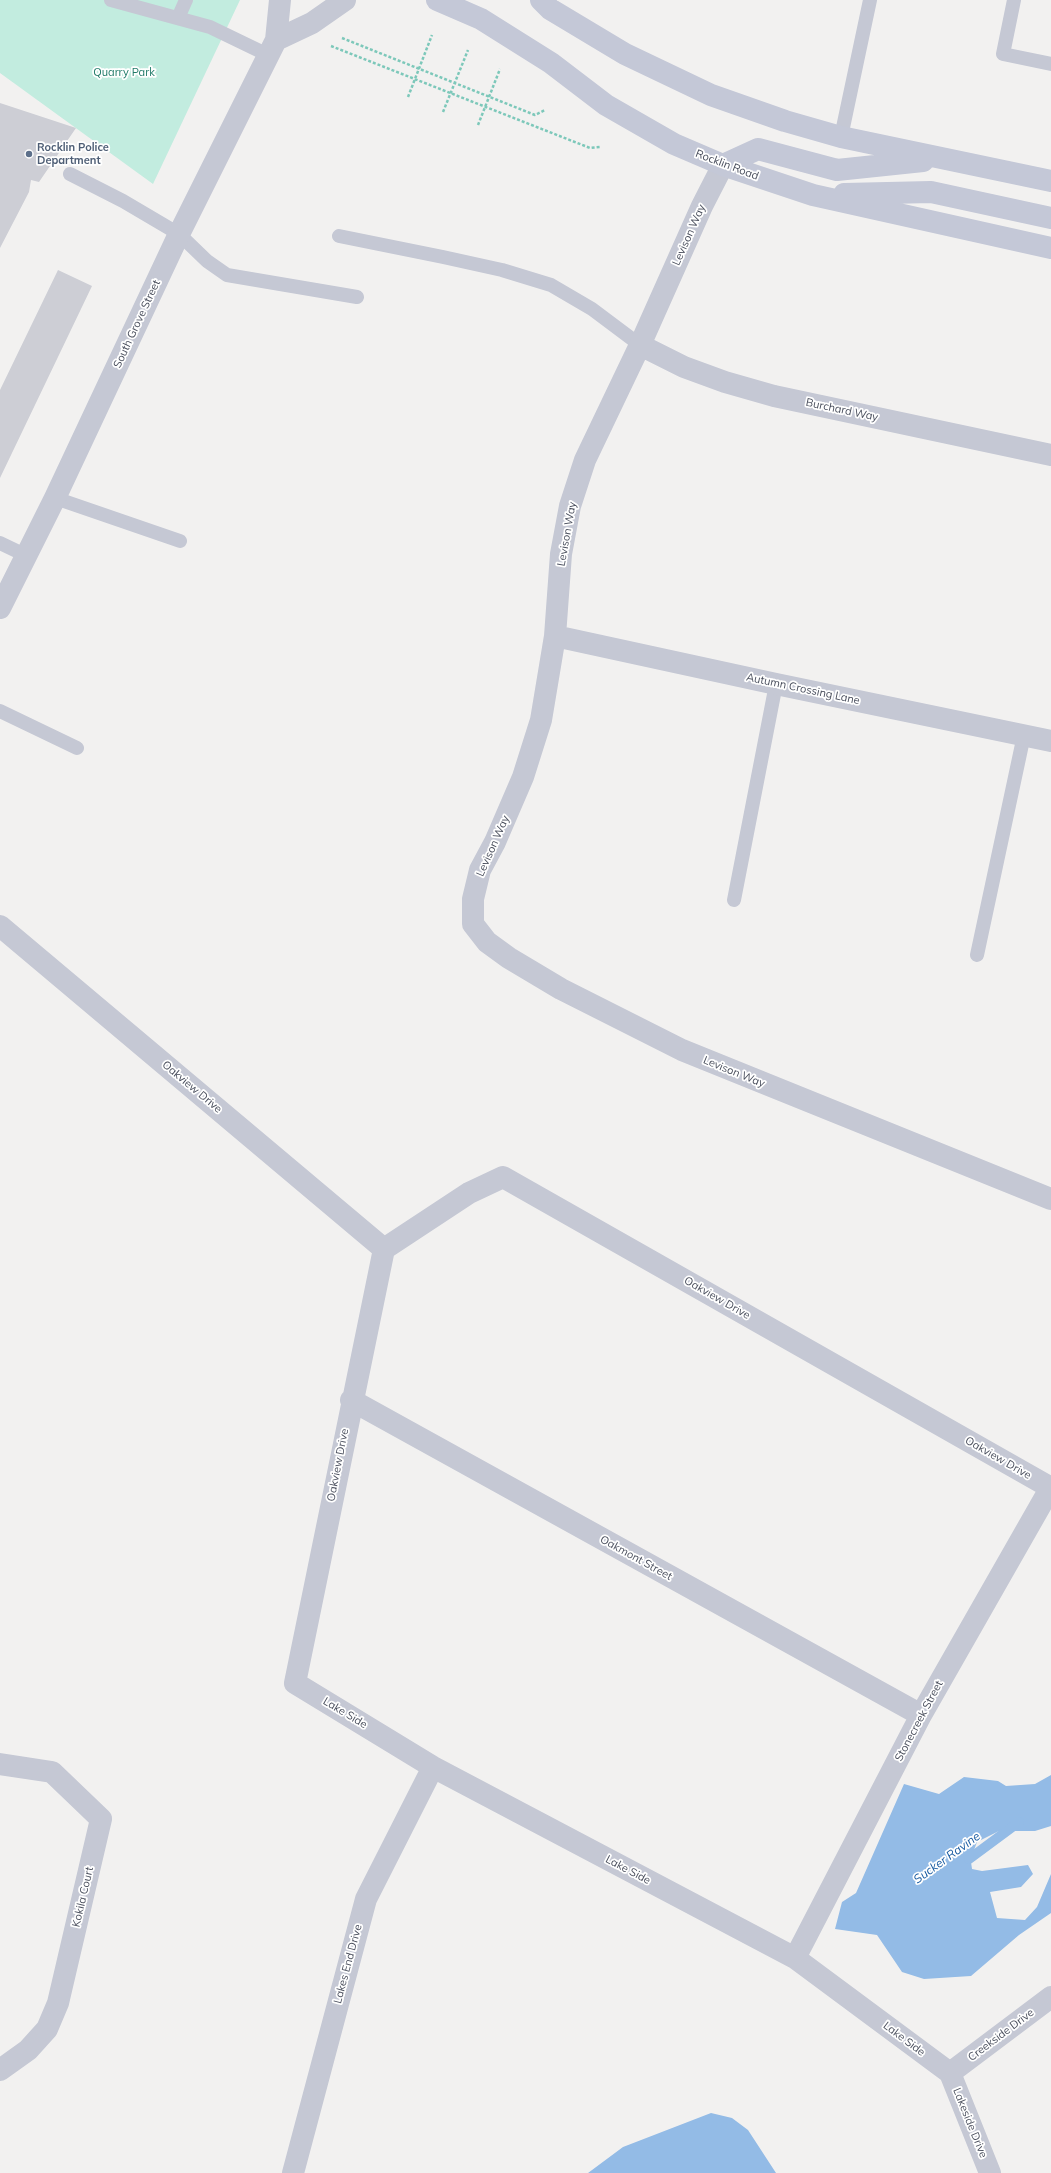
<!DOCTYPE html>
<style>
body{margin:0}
canvas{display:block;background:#f2f1f0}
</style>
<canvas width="1051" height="2173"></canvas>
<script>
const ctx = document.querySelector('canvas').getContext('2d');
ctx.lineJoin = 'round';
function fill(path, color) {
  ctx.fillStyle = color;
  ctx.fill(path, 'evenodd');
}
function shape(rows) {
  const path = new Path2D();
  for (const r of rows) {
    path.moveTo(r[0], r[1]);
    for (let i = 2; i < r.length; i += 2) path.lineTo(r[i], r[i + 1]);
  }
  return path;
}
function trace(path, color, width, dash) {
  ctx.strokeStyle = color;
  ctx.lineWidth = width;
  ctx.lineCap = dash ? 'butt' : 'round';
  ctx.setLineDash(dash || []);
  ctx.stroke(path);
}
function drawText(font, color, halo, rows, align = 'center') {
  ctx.font = font + ' Mulish,sans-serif';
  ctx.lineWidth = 3.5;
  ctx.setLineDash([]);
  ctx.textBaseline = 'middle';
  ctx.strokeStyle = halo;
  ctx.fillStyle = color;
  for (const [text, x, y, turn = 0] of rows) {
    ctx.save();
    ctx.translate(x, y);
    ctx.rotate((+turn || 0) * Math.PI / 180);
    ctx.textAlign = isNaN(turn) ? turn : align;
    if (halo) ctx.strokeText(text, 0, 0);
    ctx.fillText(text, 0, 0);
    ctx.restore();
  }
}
const green = shape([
 [0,0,240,0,153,184,0,73]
]);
const water = shape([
 [1051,1775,1051,1826,1035,1831,999,1831,977,1842,974,1850,986,1852,971,1862,972,1869,982,1871,1028,1865,1033,1874,1021,1887,990,1892,997,1918,1025,1920,1037,1907,1051,1874,1051,1913,1019,1935,971,1976,924,1979,902,1972,877,1935,835,1929,842,1902,856,1893,904,1784,939,1794,964,1777,998,1781,1006,1786,1035,1784],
 [711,2113,732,2118,748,2130,776,2173,588,2173,623,2147]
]);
const stream = shape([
 [969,1859,1019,1822]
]);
const building = shape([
 [0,103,76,128,39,182,31,180,29,192,0,248],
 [58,270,92,286,0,478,0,390]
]);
const path = shape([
 [342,38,535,115,545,110],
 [331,46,590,148,600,147],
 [408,97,432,35],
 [443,112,468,50],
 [478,125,500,69]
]);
const lane = shape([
 [111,0,210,27,268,55],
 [1014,0,1003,54,1051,64],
 [178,18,186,0],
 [841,137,870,0],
 [70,174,123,201,179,234,207,261,227,275,357,297],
 [339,236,443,257,502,270,551,285,592,309,640,345],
 [55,498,180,541],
 [0,543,25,555],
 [0,711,77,748],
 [734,900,776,684],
 [977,955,1024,735]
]);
const street = shape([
 [276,40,312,23,345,0],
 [723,165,702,206,640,345,585,460,570,506,561,554,555,636,541,720,523,777,495,842,480,870,473,899,473,924,487,942,509,958,561,989,682,1050,1051,1199],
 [640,345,684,367,725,382,774,396,1051,455],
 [0,608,55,498,179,234,276,40,280,0],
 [555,636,776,684,1051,741],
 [0,926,384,1249],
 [351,1400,921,1715],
 [0,1764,52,1772,101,1819,58,2003,47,2029,28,2050,0,2070],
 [795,1958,921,1715,1051,1487],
 [950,2073,795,1958,433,1767,295,1683,384,1249,469,1193,503,1177,1051,1488],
 [950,2073,1051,1997],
 [950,2073,990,2173],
 [293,2173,366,1899,433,1767]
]);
const secondary = shape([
 [437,0,481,19,551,63,606,105,674,144,723,165,813,195,1051,248],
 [541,0,550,9,625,54,711,95,785,121,841,137,1051,181],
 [723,165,758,149,837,170,923,161],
 [844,194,931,192,1051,218]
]);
const markers = [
 [29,154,4,"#5c6f8a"]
];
const parkNames = [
 ["Quarry Park",124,73]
];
const serviceNames = [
 ["Rocklin Police",37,148],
 ["Department",37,161]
];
const streetNames = [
 ["Rocklin Road",727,165,21],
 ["Levison Way",689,235,-66],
 ["South Grove Street",137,324,-65],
 ["Burchard Way",842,410,12],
 ["Levison Way",567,534,-80],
 ["Autumn Crossing Lane",803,689,12],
 ["Levison Way",493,846,-66],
 ["Levison Way",734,1072,22],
 ["Oakview Drive",192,1087,40],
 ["Oakview Drive",717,1298,30],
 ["Oakview Drive",998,1458,30],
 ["Oakview Drive",338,1465,-79],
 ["Oakmont Street",636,1558,29],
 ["Lake Side",345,1713,31],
 ["Stonecreek Street",919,1721,-62],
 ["Lake Side",628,1870,28],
 ["Kokila Court",83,1897,-77],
 ["Lakes End Drive",348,1964,-75],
 ["Creekside Drive",1001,2035,-37],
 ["Lake Side",904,2039,37],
 ["Lakeside Drive",970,2123,68]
];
const waterNames = [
 ["Sucker Ravine",947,1858,-36]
];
fill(green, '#c2ecdf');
fill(water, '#93bbe6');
trace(stream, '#93bbe6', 10);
fill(building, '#cdced5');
trace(path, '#7dc8ba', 2.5, [3, 2]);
trace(lane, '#c5c8d4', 14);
trace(street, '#c5c8d4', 22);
trace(secondary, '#c4c8d7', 22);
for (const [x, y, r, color] of markers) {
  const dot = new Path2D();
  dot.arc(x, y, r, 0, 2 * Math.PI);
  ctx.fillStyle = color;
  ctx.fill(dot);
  trace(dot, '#fff', 1.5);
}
drawText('11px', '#1f7967', '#fff', parkNames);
drawText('bold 11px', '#4e5e75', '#fff', serviceNames, 'left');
drawText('11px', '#494e5c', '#fff', streetNames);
drawText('italic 12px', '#175aa1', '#fff', waterNames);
</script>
